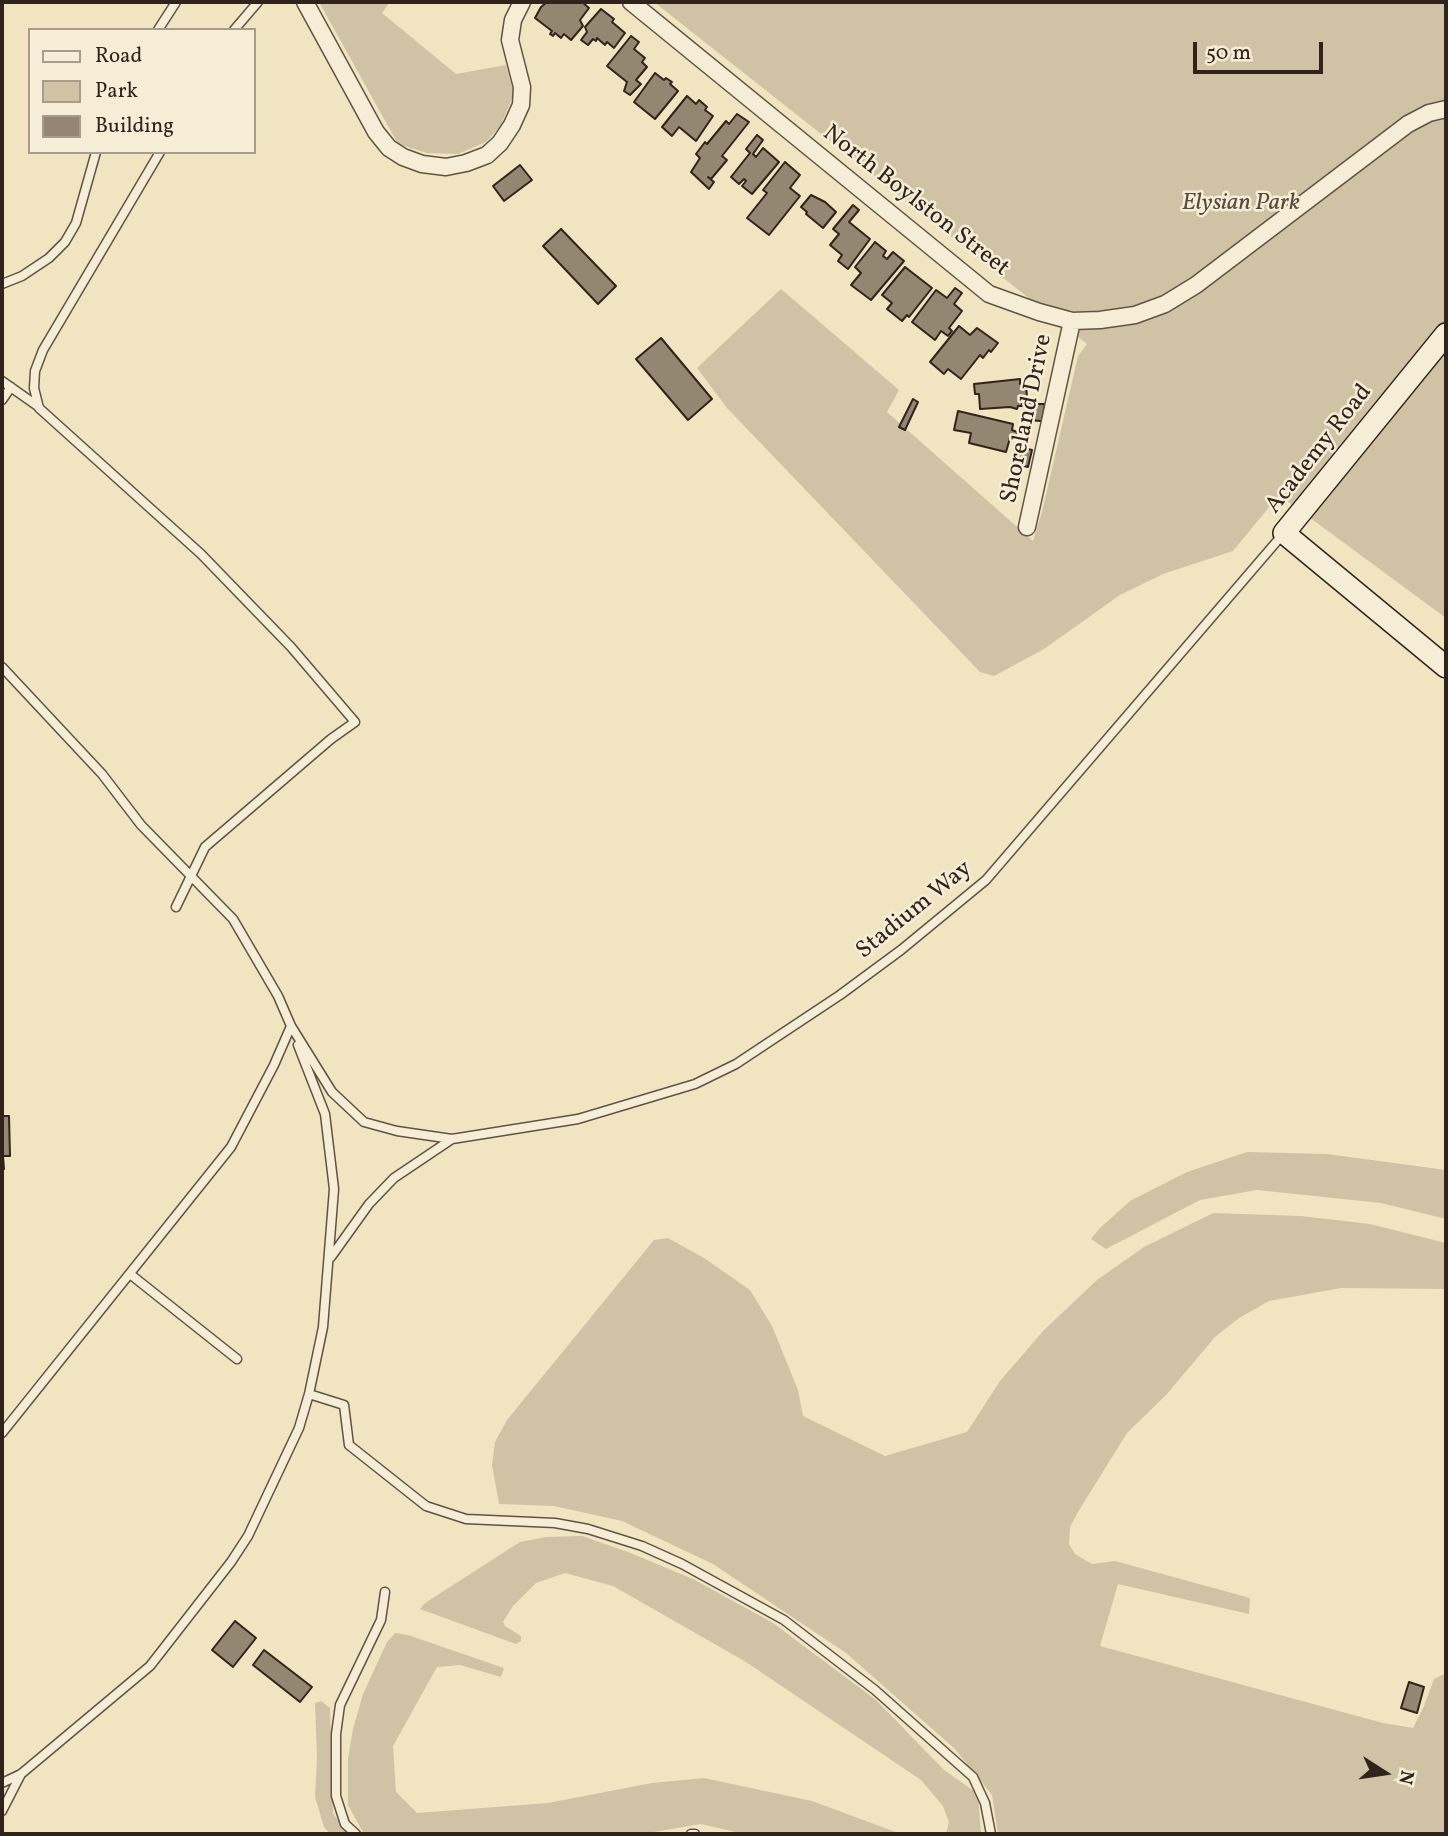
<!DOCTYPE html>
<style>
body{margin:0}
#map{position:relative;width:1448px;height:1836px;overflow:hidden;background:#f1e4c1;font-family:Vollkorn,serif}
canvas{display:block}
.frame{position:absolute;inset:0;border:4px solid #30231b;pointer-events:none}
.legend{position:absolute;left:28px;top:28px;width:228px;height:126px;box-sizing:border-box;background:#f6edd7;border:2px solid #a79c8c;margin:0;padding:9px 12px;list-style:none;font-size:21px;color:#30231b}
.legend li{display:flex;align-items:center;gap:14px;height:35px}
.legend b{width:35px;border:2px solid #a79c8c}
.north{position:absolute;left:1350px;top:1738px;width:70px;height:70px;-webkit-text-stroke:5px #f6edd7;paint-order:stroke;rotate:102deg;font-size:19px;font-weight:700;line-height:28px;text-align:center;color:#30231b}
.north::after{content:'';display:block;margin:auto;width:24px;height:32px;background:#30231b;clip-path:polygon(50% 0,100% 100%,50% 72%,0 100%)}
.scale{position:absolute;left:1193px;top:42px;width:130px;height:32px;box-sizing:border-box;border:4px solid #30231b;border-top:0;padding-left:9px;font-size:21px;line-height:24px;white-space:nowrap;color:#30231b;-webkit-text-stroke:5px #f6edd7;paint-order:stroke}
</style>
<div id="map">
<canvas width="1448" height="1836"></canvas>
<div class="frame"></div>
<ul class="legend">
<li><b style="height:9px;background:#f6edd7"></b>Road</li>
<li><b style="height:19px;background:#d0c3a5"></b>Park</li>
<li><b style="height:19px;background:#948771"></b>Building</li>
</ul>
<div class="north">N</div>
<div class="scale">50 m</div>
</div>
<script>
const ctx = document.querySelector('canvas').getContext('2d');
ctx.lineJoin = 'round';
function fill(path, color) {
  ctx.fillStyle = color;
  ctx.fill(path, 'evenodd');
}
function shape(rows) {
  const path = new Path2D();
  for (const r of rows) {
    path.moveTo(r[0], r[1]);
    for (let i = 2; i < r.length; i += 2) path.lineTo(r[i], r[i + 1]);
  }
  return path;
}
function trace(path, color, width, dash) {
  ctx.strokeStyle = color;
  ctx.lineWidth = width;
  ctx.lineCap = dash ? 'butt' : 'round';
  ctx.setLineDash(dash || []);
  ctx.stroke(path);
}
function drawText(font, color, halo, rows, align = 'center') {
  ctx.font = font + ' Vollkorn,serif';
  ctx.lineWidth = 5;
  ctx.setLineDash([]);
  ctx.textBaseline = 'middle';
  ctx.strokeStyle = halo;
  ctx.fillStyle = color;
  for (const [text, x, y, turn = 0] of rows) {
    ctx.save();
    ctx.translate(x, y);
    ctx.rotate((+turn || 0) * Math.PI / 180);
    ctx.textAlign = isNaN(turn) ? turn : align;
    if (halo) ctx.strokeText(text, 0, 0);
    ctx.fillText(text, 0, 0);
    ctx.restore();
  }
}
const green = shape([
 [319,2,390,2,382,13,456,74,506,65,514,94,501,125,486,142,458,154,427,153,398,144],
 [654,2,1446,2,1446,618,1279,495,1233,551,1163,574,1120,595,1044,649,994,676,980,672,727,408,697,368,781,289,899,390,887,412,1033,541,1042,512,1078,356,1087,344],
 [1247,1152,1327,1154,1446,1170,1446,1219,1381,1203,1257,1190,1200,1200,1106,1249,1091,1239,1100,1228,1130,1201,1187,1172],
 [1213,1213,1301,1216,1370,1224,1446,1243,1446,1289,1341,1288,1269,1301,1239,1318,1215,1337,1166,1395,1127,1433,1078,1512,1070,1527,1069,1544,1075,1554,1092,1564,1115,1561,1250,1598,1249,1614,1118,1584,1100,1646,1383,1723,1413,1728,1424,1706,1434,1679,1446,1673,1446,1828,1442,1834,998,1834,992,1795,954,1748,846,1653,713,1564,622,1521,554,1506,499,1504,492,1465,495,1442,507,1420,654,1240,668,1238,704,1258,750,1290,772,1326,798,1390,803,1416,885,1456,967,1432,1000,1381,1044,1330,1097,1280,1144,1247],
 [582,1536,628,1552,693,1579,773,1623,876,1700,944,1770,978,1794,981,1834,946,1834,949,1822,943,1806,921,1780,746,1662,613,1586,565,1573,536,1583,513,1606,503,1622,505,1626,521,1636,521,1641,516,1644,420,1609,425,1603,520,1542,546,1537],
 [395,1633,408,1635,504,1668,501,1677,460,1665,437,1667,393,1746,396,1792,417,1813,548,1803,652,1783,704,1778,812,1801,901,1834,744,1834,701,1824,648,1833,364,1834,348,1805,348,1759,353,1729,363,1694,387,1642],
 [321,1701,330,1708,333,1813,347,1834,330,1834,324,1827,315,1797,317,1757,315,1703]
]);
const building = shape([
 [547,2,582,2,589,8,580,20,583,26,571,40,564,34,561,38,555,33,553,36,550,34,552,31,535,18,541,7,547,2],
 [601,9,614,19,612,22,625,33,614,48,607,42,605,45,597,38,596,41,593,39,588,45,581,40,587,32,585,27,601,9],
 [631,36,639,42,634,49,645,58,642,62,647,67,636,80,641,84,630,95,624,91,627,82,607,66,631,36],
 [655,73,664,80,666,78,672,82,670,84,678,91,655,119,634,102,655,73],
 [687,96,696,104,699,100,707,107,705,110,713,116,696,141,679,127,672,136,662,127,687,96],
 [737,114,749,122,722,156,727,160,711,179,708,177,714,182,709,189,691,172,700,158,696,154,705,142,707,144,726,121,729,124,737,114],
 [757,135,763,140,753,154,756,157,763,148,779,162,752,194,742,186,746,181,744,179,739,184,731,177,750,153,746,149,757,135],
 [785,162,800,175,790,188,800,196,769,235,747,218,767,193,763,190,785,162],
 [520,165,532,180,504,201,493,186,520,165],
 [811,195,825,202,836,212,823,228,806,214,807,212,801,207,811,195],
 [853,205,859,210,849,222,870,239,848,269,838,261,842,255,830,245,839,234,833,229,853,205],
 [561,229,616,286,598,304,543,246,561,229],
 [875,242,886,251,883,256,887,259,893,252,904,261,871,300,851,285,861,273,855,267,875,242],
 [905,267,932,288,909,317,907,315,902,321,887,309,892,303,882,295,905,267],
 [955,288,962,293,954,304,962,311,949,328,952,331,948,336,941,331,935,340,912,322,936,290,947,298,955,288],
 [959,326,970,335,977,328,998,343,991,352,989,350,983,358,980,355,961,379,948,369,944,374,930,362,959,326],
 [661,338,712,399,688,420,636,359,661,338],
 [1020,379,1020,384,1026,383,1027,398,1022,398,1022,406,1018,406,1017,409,1010,407,980,409,979,394,975,394,974,384,1020,379],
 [913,399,918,402,905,430,899,427,913,399],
 [1028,404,1045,404,1042,421,1025,420,1028,404],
 [958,411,1013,424,1012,430,1017,432,1016,439,1010,438,1006,452,969,443,971,433,954,430,958,411],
 [1015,446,1032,450,1028,467,1012,463,1015,446],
 [2,1103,3,1116,9,1116,10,1156,3,1156,4,1169,2,1169,2,1103],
 [235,1621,256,1638,233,1667,212,1650,235,1621],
 [264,1650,312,1687,300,1702,253,1665,264,1650],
 [1409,1682,1424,1687,1417,1713,1401,1708,1409,1682]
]);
const service = shape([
 [158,30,176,2],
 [234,30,258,2],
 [160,152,43,350,35,371,34,388,39,408,201,554,291,647,355,722,331,739,205,847,176,907],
 [2,284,22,276,49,258,65,242,76,223,96,152],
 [2,381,39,407],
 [2,400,11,387],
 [2,667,102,774,141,825,233,919,278,996,291,1026,274,1065,231,1147,2,1433],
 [291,1026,332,1092,364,1122,397,1131,452,1139,578,1119,695,1084,736,1064,840,995,901,950,986,880,1284,533],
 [331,1257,369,1204,394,1178,452,1139],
 [130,1274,237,1359],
 [309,1394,344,1405,349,1445,426,1506,466,1519,555,1523,588,1529,642,1546,682,1564,784,1620,875,1690,973,1777,985,1803,991,1834],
 [2,1783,21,1774,150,1666,231,1562,248,1536,299,1428,309,1394,323,1327,334,1189,325,1114,298,1045],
 [2,1811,21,1774],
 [356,1834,345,1824,336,1796,336,1734,340,1705,381,1620,385,1592],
 [691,1834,695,1834]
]);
const minor = shape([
 [305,2,376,132,389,148,403,157,422,164,446,167,466,163,487,155,500,143,512,125,521,105,522,87,510,40,513,20,522,2],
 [631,2,989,294,1039,312,1072,321,1100,320,1135,315,1165,304,1196,285,1408,124,1429,113,1446,109],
 [1027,527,1072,321]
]);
const secondary = shape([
 [1446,334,1284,533,1446,667]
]);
const streetNames = [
 ["North Boylston Street",915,202,38],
 ["Shoreland Drive",1028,419,-78],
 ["Academy Road",1320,450,-52],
 ["Stadium Way",915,911,-39]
];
const parkNames = [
 ["Elysian Park",1241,205]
];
fill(green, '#d0c3a5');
fill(building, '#948771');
trace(building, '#30231b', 2);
trace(service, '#605344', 11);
trace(minor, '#605344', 19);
trace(secondary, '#30231b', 24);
trace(service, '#f6edd7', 8);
trace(minor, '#f6edd7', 16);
trace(secondary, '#f6edd7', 21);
drawText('24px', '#30231b', '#f6edd7', streetNames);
drawText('italic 24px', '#584b3e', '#f6edd7', parkNames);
</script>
